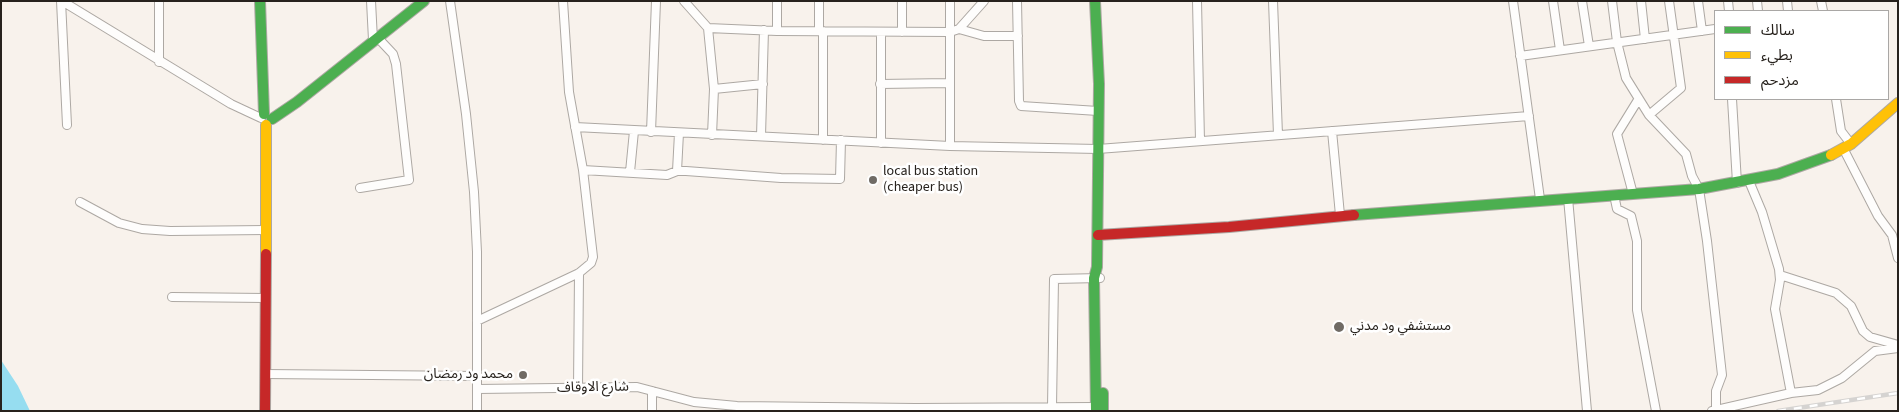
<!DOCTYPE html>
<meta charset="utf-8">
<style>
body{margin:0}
#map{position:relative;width:1899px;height:412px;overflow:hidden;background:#f8f2ec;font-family:"Source Sans 3","Noto Sans Arabic",sans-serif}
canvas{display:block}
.frame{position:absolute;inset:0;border:2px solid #27221d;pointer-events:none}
.legend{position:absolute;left:1714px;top:10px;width:175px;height:90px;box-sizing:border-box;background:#fff;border:1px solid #a9a7a5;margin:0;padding:6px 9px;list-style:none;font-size:15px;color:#27221d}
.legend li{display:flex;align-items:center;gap:10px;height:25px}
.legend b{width:25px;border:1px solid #a9a7a5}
</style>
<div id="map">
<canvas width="1899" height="412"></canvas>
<div class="frame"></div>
<ul class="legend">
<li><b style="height:6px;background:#4caf50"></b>سالك</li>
<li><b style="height:6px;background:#ffc107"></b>بطيء</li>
<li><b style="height:6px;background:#c62828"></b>مزدحم</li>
</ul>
</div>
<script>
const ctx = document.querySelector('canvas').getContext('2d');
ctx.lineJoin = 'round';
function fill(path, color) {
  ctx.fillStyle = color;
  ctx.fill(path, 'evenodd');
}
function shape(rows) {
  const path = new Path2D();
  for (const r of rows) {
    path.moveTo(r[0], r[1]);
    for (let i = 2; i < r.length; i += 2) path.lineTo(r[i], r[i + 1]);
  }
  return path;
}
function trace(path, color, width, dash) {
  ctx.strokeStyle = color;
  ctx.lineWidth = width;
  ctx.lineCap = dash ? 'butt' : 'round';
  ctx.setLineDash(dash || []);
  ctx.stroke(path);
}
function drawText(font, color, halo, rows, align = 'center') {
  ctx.font = font + ' "Source Sans 3","Noto Sans Arabic",sans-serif';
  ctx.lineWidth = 5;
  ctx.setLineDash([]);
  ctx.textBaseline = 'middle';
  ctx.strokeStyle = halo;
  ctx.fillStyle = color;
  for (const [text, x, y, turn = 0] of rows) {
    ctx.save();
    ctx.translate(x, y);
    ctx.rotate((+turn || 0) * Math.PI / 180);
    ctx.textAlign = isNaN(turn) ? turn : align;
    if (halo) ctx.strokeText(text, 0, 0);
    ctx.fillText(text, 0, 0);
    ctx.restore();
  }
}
const water = shape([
 [1,360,18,386,30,411,1,411]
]);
const street = shape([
 [61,1,67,125],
 [62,1,231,104,261,118],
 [159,1,159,62],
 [371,1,373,40],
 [450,1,466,114,474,192,477,252,477,411],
 [684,1,708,28,714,89,712,135],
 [777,1,777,31],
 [902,1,902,32],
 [950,1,950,146],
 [1017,1,1019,101,1021,106,1098,111],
 [1197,1,1200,141],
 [1273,1,1278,135],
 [1513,1,1540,199],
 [1553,1,1560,50],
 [1582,1,1589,46],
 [1612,1,1617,42,1626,78,1649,115,1686,154,1692,176,1699,189,1707,241,1722,375,1716,391,1716,410],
 [1641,1,1645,39],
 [1698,1,1702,31],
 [1728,1,1729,11],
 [1757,1,1758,11],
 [1787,1,1788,11],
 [1821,1,1823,11],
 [708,28,777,31,950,32,959,29,984,1],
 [959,29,984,36,1018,36],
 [819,31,819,1],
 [823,31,823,140],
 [881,32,881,143],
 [1520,56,1715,29],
 [880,84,949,83],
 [714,89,763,84],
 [1732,99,1737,183],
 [1836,99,1841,131,1851,144],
 [1649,115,1681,88,1669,1],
 [575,127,950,146,1098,149,1529,116],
 [1332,131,1340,215],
 [651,132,656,1],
 [761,136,764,30],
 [1843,148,1878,216,1892,235,1898,258],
 [583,170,667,175,677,171,686,171,781,178,840,179,841,140],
 [677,171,679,133],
 [630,172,634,131],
 [1749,181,1762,212,1779,269,1780,280,1775,309,1791,393],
 [360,188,409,180,396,64,393,54,377,37],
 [1633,194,1617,134,1638,100],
 [1614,195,1617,209,1631,216,1637,241,1637,310,1656,411],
 [1568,198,1587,411],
 [80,202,119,223,142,229,170,231,266,230],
 [1780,275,1836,293,1851,306,1863,331,1870,337,1898,345],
 [172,297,265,298],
 [477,321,579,273,591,263,593,257,583,170,569,92,563,1],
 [265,374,478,376],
 [578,388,579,273],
 [477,389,637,387,694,402,737,406,915,408,1096,407],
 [652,391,652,411],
 [1052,407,1054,279,1100,278],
 [1712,411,1791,393,1818,390,1842,378,1875,351,1898,348]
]);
const fast = shape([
 [260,1,264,114],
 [1095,1,1099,84,1097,267,1094,278,1096,411],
 [272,119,297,102,424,1],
 [1354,215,1699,189,1778,174,1831,155],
 [1103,393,1103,411]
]);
const slow = shape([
 [1831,155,1851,144,1898,103],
 [266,254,266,125]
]);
const jam = shape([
 [1098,235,1229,227,1354,215],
 [265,411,266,254]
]);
const rail = shape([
 [1778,411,1898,393]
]);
const markers = [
 [873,180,5,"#706b65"],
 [1339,327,6,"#706b65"],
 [523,375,5,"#706b65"]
];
const poiNames = [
 ["local bus station",883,172],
 ["(cheaper bus)",883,188],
 ["مستشفي ود مدني",1350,327],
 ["محمد ود رمضان",513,375,"right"]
];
const streetNames = [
 ["شارع الاوقاف",593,388,-1]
];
fill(water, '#96ddf0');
trace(street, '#ada8a3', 10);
trace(fast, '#ada8a3', 12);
trace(slow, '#ada8a3', 12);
trace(jam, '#ada8a3', 12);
trace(street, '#fefdfc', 8);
trace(fast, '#4caf50', 10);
trace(slow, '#ffc107', 10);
trace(jam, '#c62828', 10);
trace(rail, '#d5d3d1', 4.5);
trace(rail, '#fff', 2.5, [8]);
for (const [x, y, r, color] of markers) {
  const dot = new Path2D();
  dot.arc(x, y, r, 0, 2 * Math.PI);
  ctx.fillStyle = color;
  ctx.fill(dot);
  trace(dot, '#fff', 2);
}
drawText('14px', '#27221d', '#fff', poiNames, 'left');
drawText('14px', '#27221d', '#fff', streetNames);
</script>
